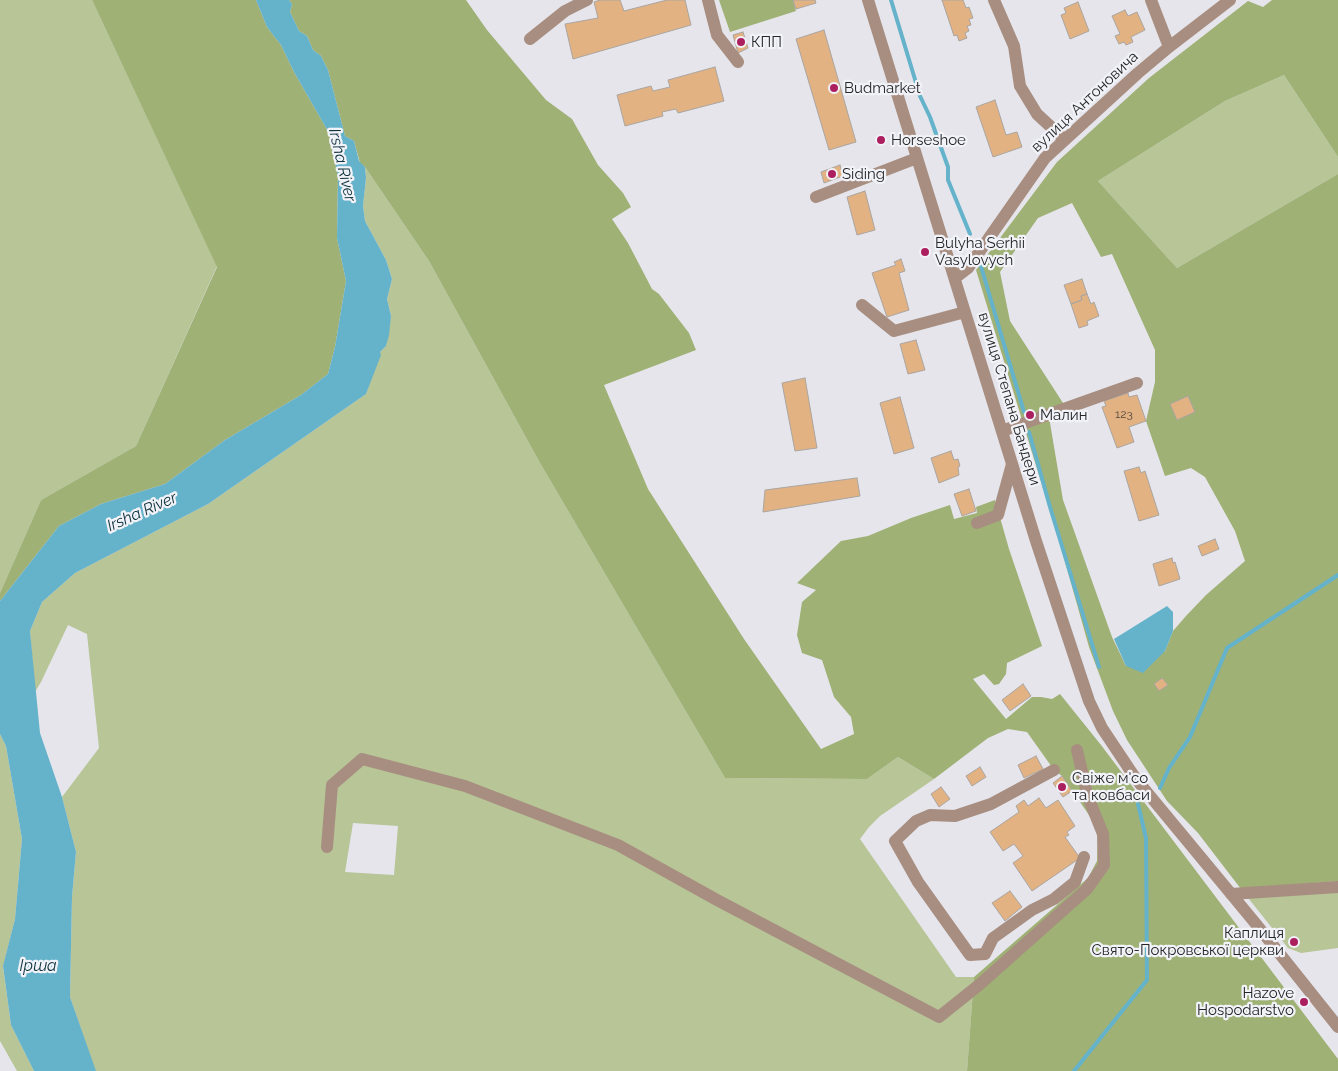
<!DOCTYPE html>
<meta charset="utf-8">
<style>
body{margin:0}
canvas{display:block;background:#e5e5eb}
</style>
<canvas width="1338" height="1071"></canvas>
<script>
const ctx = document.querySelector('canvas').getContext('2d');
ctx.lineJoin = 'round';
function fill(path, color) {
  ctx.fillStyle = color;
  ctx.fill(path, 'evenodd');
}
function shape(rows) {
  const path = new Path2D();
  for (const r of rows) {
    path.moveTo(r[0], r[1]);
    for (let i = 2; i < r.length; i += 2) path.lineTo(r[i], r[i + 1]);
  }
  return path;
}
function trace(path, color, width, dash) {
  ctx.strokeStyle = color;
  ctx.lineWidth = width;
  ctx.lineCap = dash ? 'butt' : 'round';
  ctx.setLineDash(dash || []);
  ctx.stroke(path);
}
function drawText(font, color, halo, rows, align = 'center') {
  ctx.font = font + ' Raleway,sans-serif';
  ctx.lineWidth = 4.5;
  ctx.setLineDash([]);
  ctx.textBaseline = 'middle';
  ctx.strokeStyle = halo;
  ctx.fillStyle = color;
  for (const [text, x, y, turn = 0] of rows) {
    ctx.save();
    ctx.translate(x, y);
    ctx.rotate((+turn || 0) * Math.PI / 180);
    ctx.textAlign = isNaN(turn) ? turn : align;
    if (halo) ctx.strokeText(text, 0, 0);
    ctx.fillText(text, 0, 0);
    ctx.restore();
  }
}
const green = shape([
 [0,0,92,0,217,266,136,446,41,500,0,593],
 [1284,75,1338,157,1338,174,1177,268,1098,181,1225,101],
 [365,167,429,261,540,463,725,778,867,779,898,757,934,779,880,816,869,827,860,839,956,977,974,977,967,1071,96,1071,95,1070,70,997,72,897,76,852,62,797,99,748,87,634,68,625,41,682,35,692,30,631,42,602,75,573,208,504,366,394,380,352,386,346,391,316,387,299,392,279,386,260,365,221,363,206,366,178],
 [353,823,398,826,394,875,345,872],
 [0,734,6,746,22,839,15,919,3,967,11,1025,34,1071,17,1071,0,1041],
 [1338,881,1338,948,1301,953,1288,948,1241,889]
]);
const forest = shape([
 [92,0,256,0,267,27,281,45,294,72,329,133,338,177,337,238,346,281,335,347,328,374,301,395,225,440,165,484,101,504,59,526,0,601,0,593,41,500,136,446,217,267],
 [289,0,466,0,487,30,546,100,572,119,598,165,623,193,631,207,612,219,628,243,652,289,659,294,689,333,696,350,604,385,648,489,744,639,821,749,854,734,851,717,834,697,822,660,802,653,797,635,802,602,816,590,797,583,841,541,868,536,911,518,950,505,954,519,977,513,976,507,995,500,1009,549,1042,646,1007,663,1006,674,999,684,994,685,984,674,973,679,1006,719,1032,697,1041,697,1052,699,1060,694,1101,745,1338,1059,1338,1071,967,1071,974,977,1088,878,1097,861,1098,828,1062,776,1054,770,1027,732,1008,729,988,738,934,779,898,757,867,779,725,778,540,463,429,261,365,167,360,163,354,141,345,136,328,70,321,56,313,50,307,36,299,31,290,12,292,4],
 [719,0,793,0,796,11,730,32],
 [1272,0,1338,0,1338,157,1284,75,1225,101,1098,181,1177,268,1338,174,1338,881,1241,889,1198,833,1167,801,1127,740,1113,711,1089,647,1058,537,976,270,1057,162,1149,78,1248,1,1263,7],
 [1072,203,1101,257,1112,254,1155,350,1155,382,1146,421,1165,476,1191,468,1205,477,1235,531,1245,561,1206,595,1186,616,1173,631,1165,651,1126,666,1112,637,1063,500,1050,423,1063,403,1010,321,1000,272,1038,218]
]);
const water = shape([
 [256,0,289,0,292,4,290,12,299,31,307,36,313,50,321,56,328,70,345,136,354,141,359,161,365,167,366,178,363,206,365,221,386,260,392,279,387,299,391,316,389,335,386,346,380,352,381,355,366,394,208,504,75,573,42,602,30,631,40,733,62,797,76,852,72,897,70,997,96,1071,34,1071,11,1025,3,966,15,919,22,839,6,746,0,734,0,601,59,526,101,504,165,484,225,440,301,395,328,374,335,347,346,281,337,238,338,177,329,133,294,72,281,45,267,27],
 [1167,606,1173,612,1173,631,1165,651,1143,673,1126,666,1114,639]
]);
const stream = shape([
 [891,0,920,96,930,117,948,167,948,180,970,234],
 [980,263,1024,412],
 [1029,432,1050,507,1099,667],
 [1160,788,1169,768,1190,737,1227,648,1338,575],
 [1074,1071,1147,980,1146,838,1138,804]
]);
const building = shape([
 [600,0,620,0,624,11,667,0,685,0,691,25,573,59,565,24,598,18,594,2,600,0],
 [793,0,815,0,816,3,796,9,793,0],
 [942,0,963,0,966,8,969,7,973,18,969,19,971,25,967,26,969,31,965,33,967,38,959,41,957,35,954,36,942,0],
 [1078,2,1089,31,1070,39,1061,15,1066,13,1064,8,1078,2],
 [1125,10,1128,16,1137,12,1145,30,1131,37,1133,42,1126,45,1124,42,1119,44,1115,36,1120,34,1112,16,1125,10],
 [824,30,856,142,829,150,796,39,824,30],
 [743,32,748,48,738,53,733,35,743,32],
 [715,67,724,101,678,113,676,109,662,112,663,116,625,126,617,95,651,86,653,91,670,87,668,80,715,67],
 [995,100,1006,135,1017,132,1022,147,993,157,976,107,995,100],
 [840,165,843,176,824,183,821,172,840,165],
 [865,191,875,230,857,235,847,197,865,191],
 [901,259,905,271,899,273,909,310,887,317,872,273,896,265,894,262,901,259],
 [1082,279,1087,294,1081,296,1082,300,1071,304,1064,285,1082,279],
 [1087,294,1091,304,1094,302,1099,316,1087,321,1088,325,1079,328,1071,304,1082,300,1081,296,1087,294],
 [916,340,925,370,908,374,900,344,916,340],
 [805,378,817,448,795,451,782,383,805,378],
 [1128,393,1129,397,1137,395,1146,421,1129,427,1134,442,1117,448,1102,407,1106,406,1104,401,1128,393],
 [1188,396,1195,412,1177,420,1170,404,1188,396],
 [900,397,914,448,894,454,880,403,900,397],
 [951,451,954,460,958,459,960,466,958,467,959,475,939,483,931,458,951,451],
 [1139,467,1141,473,1145,471,1159,515,1139,521,1124,471,1139,467],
 [857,478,860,496,763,512,765,490,857,478],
 [969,489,976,511,962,516,954,494,969,489],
 [1215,539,1219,549,1202,556,1198,546,1215,539],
 [1172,558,1173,563,1175,562,1180,579,1159,586,1153,564,1172,558],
 [1162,678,1168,685,1159,691,1154,684,1162,678],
 [1023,684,1031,696,1010,711,1002,700,1023,684],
 [1036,756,1043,769,1024,778,1018,765,1036,756],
 [980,767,986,777,972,786,966,776,980,767],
 [1062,776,1072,791,1063,797,1053,783,1062,776],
 [941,787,950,799,939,807,931,794,941,787],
 [1039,798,1046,808,1058,800,1075,826,1067,832,1069,835,1065,837,1080,858,1032,891,1013,863,1023,856,1014,844,1003,851,990,832,1019,812,1016,806,1024,800,1028,806,1039,798],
 [1010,891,1022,907,1005,921,992,903,1010,891]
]);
const minor = shape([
 [708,0,717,35,738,62],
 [868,0,1036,541,1089,701,1102,728,1136,779,1256,924,1338,1027],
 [994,0,1014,46,1020,86,1037,114,1065,140],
 [1151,0,1169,47],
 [530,39,565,11,587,0],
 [816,197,917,158],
 [955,278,968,268,1045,158,1138,73,1169,47,1230,0],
 [862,305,894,331,965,312],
 [1002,431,1137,383],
 [977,523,998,515,1012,464],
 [1054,770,991,804,955,816,930,815,916,821,895,841,918,882,970,955,985,954,993,938,1032,910,1054,899,1075,882,1084,857],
 [327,847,332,785,362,759,465,786,618,845,717,900,939,1017,979,985,1087,889,1104,865,1103,834,1088,797,1077,750],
 [1231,894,1338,887]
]);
const markers = [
 [741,42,5,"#ab1f5f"],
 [834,88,5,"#ab1f5f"],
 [881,140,5,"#ab1f5f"],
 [832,174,5,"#ab1f5f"],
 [925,252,5,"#ab1f5f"],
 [1030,415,5,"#ab1f5f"],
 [1062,787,5,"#ab1f5f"],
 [1294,942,5,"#ab1f5f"],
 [1304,1002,5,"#ab1f5f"]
];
const numberNames = [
 ["123",1124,414]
];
const poiNames = [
 ["КПП",751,42],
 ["Budmarket",844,88],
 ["Horseshoe",891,140],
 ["Siding",842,174],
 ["Bulyha Serhii",935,243],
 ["Vasylovych",935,260],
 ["Малин",1040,415],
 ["Свіже м'со",1072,778],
 ["та ковбаси",1072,795],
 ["Каплиця",1284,933,"right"],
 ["Свято-Покровської церкви",1284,950,"right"],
 ["Hazove",1294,993,"right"],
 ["Hospodarstvo",1294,1010,"right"]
];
const streetNames = [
 ["вулиця Антоновича",1085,102,-43],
 ["вулиця Степана Бандери",1009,399,73]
];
const waterNames = [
 ["Irsha River",342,165,77],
 ["Irsha River",142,512,-24],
 ["Ірша",38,966]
];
fill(green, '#b7c597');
fill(forest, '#9fb175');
fill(water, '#65b2cb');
trace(stream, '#65b2cb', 4);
fill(building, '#e3b283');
trace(building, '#aaa5a1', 1);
trace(minor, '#a88e80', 12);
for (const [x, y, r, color] of markers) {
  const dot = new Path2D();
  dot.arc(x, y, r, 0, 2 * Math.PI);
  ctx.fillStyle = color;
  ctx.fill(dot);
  trace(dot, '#f2f3f8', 2);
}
drawText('12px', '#54493f', null, numberNames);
drawText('15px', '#252628', '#f2f3f8', poiNames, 'left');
drawText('15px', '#252628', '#f2f3f8', streetNames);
drawText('italic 16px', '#0c313c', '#f2f3f8', waterNames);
</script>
